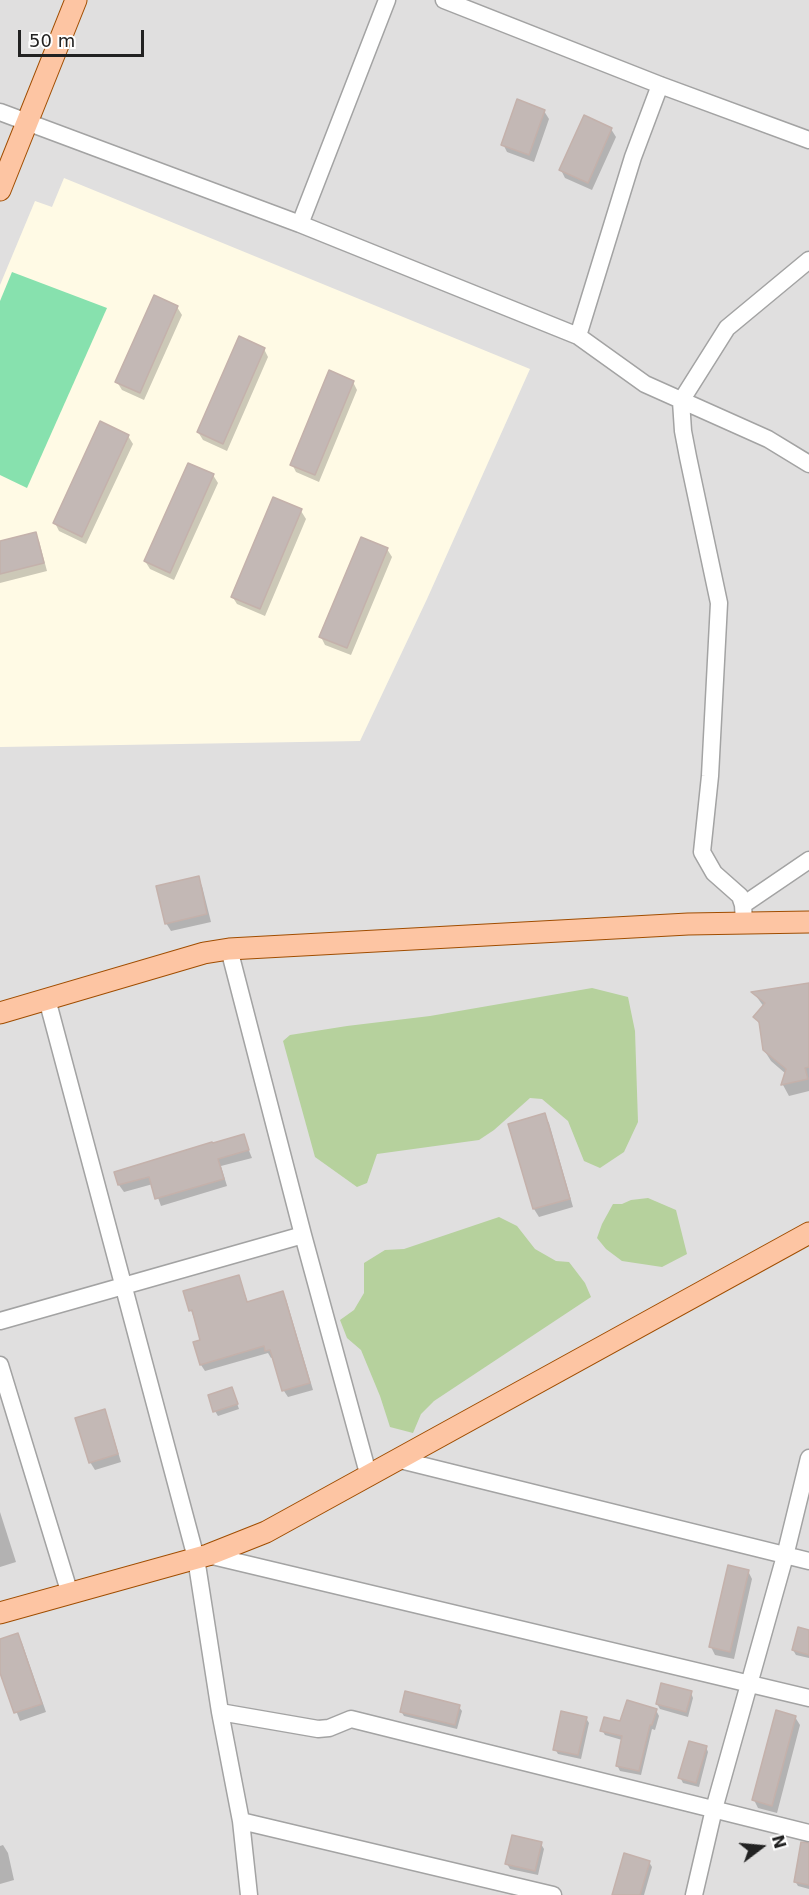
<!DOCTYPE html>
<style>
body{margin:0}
#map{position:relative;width:809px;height:1895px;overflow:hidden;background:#f2ede9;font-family:"DejaVu Sans",sans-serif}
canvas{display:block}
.north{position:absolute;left:731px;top:1817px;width:60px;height:60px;-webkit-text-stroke:4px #fff;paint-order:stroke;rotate:74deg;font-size:16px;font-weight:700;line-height:24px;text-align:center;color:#222}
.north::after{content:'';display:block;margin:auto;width:21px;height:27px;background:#222;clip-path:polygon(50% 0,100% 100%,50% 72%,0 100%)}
.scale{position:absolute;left:18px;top:30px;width:126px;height:27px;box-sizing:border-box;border:3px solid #222;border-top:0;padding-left:8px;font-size:18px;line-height:21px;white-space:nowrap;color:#222;-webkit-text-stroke:4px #fff;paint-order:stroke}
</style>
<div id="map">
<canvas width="809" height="1895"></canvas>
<div class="north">N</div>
<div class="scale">50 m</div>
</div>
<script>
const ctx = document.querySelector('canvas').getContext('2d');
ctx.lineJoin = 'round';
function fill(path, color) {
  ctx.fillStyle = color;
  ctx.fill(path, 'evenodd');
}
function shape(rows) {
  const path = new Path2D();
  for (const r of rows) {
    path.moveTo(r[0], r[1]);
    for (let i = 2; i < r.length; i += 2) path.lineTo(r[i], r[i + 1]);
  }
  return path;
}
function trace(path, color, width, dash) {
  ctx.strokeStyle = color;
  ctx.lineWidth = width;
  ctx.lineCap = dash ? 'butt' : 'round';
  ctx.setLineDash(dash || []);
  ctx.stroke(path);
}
const residential = shape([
 [0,0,809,0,809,1895,0,1895]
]);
const education = shape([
 [64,178,530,369,427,599,360,741,0,747,0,285,35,201,52,207]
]);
const forest = shape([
 [592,988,628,997,635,1031,638,1122,624,1152,600,1168,584,1161,568,1121,542,1099,530,1098,494,1130,479,1140,377,1154,367,1183,357,1187,315,1157,283,1041,290,1035,347,1026,430,1016],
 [648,1198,676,1210,687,1254,662,1267,622,1261,606,1249,597,1238,602,1224,613,1204,622,1204,631,1200],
 [499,1217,517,1226,535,1249,556,1261,569,1262,585,1283,591,1297,434,1401,421,1414,413,1433,390,1427,380,1396,361,1350,347,1338,340,1320,354,1310,364,1293,364,1263,385,1250,404,1249]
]);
const pitch = shape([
 [12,272,107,308,27,488,0,475,0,301]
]);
const shadow = shape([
 [544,111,549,119,534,162,507,152,503,144],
 [611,129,616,137,592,190,565,178,561,170],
 [177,307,182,315,144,400,122,390,117,382],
 [264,349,268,357,227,451,203,440,198,432],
 [353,382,357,390,319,482,296,472,292,464],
 [128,436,133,444,86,544,59,531,55,523],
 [213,475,218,483,174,580,150,569,145,561],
 [274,499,301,511,306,519,265,616,237,604,232,596],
 [35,533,39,541,47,571,0,583,0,543],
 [387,549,392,557,351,655,325,645,321,637],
 [198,878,202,886,211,922,171,931,166,923],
 [809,984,809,1091,789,1096,783,1085,786,1074,771,1061,764,1050,762,1028,755,1017,764,1007,754,993],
 [544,1115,549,1123,573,1207,539,1217,534,1209,510,1125],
 [243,1136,252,1158,221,1166,227,1186,161,1206,153,1184,124,1192,119,1185,116,1173],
 [238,1276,248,1303,282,1293,286,1299,313,1390,288,1397,284,1391,274,1357,271,1358,268,1353,205,1371,201,1365,202,1341,191,1310],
 [232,1389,239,1409,218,1416,215,1411],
 [104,1411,108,1419,121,1462,95,1470,90,1462],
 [0,1512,16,1562,0,1567],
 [748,1571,752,1579,734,1659,715,1655,711,1647],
 [809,1631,809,1658,796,1655,793,1650],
 [18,1635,22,1643,46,1712,20,1721,0,1668,0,1641],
 [691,1693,693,1698,688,1717,660,1709,657,1704],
 [459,1707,462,1711,457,1729,404,1716,401,1711],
 [656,1710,659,1716,655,1730,652,1729,641,1775,620,1771,617,1765,622,1740,605,1735,602,1730],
 [795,1717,800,1725,777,1813,758,1808,754,1800],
 [586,1718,589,1723,581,1759,558,1754,555,1749],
 [706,1747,708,1752,699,1787,683,1783,680,1777],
 [541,1844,544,1849,538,1875,510,1869,507,1864],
 [3,1845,8,1853,14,1880,0,1884,0,1846],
 [809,1852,809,1889,798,1886,795,1881],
 [649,1862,652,1867,644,1895,616,1895]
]);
const building = shape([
 [517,99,545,110,529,155,501,145,517,99],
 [584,115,612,128,588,183,559,170,584,115],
 [154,295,178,306,140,393,115,382,154,295],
 [239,336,265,348,223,444,197,432,239,336],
 [329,370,354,381,315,475,290,465,329,370],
 [100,421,129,435,82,537,53,523,100,421],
 [188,463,214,474,170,573,144,561,188,463],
 [273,497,302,509,260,609,231,597,273,497],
 [36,532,44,563,0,574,0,541,36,532],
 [361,537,388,548,347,648,319,637,361,537],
 [199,876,207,914,165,924,156,886,199,876],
 [809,983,809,1067,805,1068,808,1079,781,1085,786,1069,763,1050,759,1022,753,1017,765,1003,751,992,809,983],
 [545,1113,570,1199,533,1209,508,1124,545,1113],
 [244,1134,249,1150,218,1159,224,1179,155,1199,149,1177,118,1185,114,1172,212,1142,213,1143,244,1134],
 [239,1275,247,1302,283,1291,310,1383,282,1391,270,1350,265,1351,264,1346,200,1365,193,1342,200,1340,192,1310,189,1311,183,1291,239,1275],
 [232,1387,238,1404,213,1412,208,1395,232,1387],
 [105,1409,118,1454,89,1463,75,1418,105,1409],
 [728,1565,749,1570,730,1652,709,1647,728,1565],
 [798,1627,809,1630,809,1655,792,1650,798,1627],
 [18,1633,42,1704,14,1713,0,1673,0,1639,18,1633],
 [661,1683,692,1691,686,1712,656,1704,661,1683],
 [405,1691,460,1705,455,1725,400,1712,405,1691],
 [627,1700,657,1709,652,1725,650,1725,639,1771,616,1766,622,1736,600,1731,604,1717,620,1721,627,1700],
 [776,1710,796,1716,772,1806,752,1800,776,1710],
 [561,1711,587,1717,578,1755,553,1750,561,1711],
 [689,1741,707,1746,696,1783,678,1778,689,1741],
 [512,1835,542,1842,535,1871,505,1864,512,1835],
 [801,1842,809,1843,809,1885,794,1882,801,1842],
 [624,1853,650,1861,640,1895,612,1895,624,1853]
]);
const minor = shape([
 [444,0,660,85,809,140],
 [0,112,300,224,578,336,645,384,768,439,809,464],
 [300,224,387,0],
 [578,336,633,157,660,85],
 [743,905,809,860],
 [744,922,743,905,740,896,714,873,702,852,710,776,719,603,688,457,683,431,681,401,727,328,809,260],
 [229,949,303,1235,369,1477],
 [47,999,196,1558,220,1712,241,1821,249,1895],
 [0,1321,303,1235],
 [0,1365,70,1594],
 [400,1460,809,1561],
 [208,1555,809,1698],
 [220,1712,318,1729,329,1728,351,1719,809,1833],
 [241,1821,553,1895],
 [694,1895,714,1809,785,1556,809,1458]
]);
const major = shape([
 [0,190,76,0],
 [0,1013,204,953,229,949,688,924,809,922],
 [0,1613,208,1555,266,1532,809,1233]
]);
fill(residential, '#e0dfdf');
fill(education, '#fffae5');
fill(forest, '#b6d19d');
fill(pitch, '#87e1ae');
fill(shadow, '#0003');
fill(building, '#c3b8b5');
trace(building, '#c4b1ab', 1.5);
trace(minor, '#a3a3a3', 19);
trace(major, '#a04d00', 23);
trace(minor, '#fff', 16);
trace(major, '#fdc5a3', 21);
</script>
